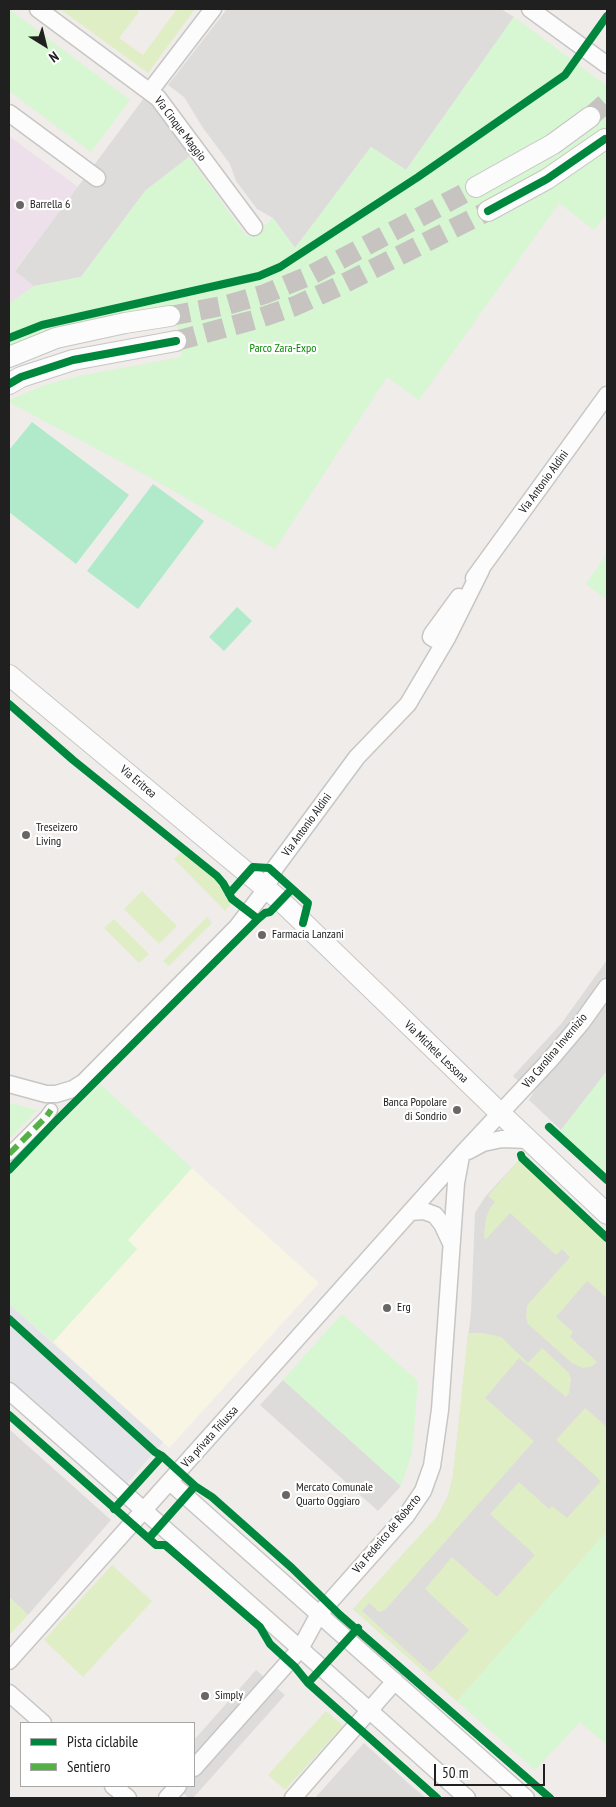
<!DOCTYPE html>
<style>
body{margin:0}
#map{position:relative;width:616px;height:1807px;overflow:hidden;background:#efece9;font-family:"PT Sans Narrow",sans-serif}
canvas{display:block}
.frame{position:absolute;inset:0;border:10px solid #202020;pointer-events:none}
.legend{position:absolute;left:20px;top:1722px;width:175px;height:65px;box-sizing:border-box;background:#fff;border:1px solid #a6a6a6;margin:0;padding:6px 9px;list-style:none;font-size:15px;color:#202020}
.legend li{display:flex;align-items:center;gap:10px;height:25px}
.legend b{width:25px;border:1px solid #a6a6a6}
.north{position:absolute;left:20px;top:20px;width:50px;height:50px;-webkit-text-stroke:4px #fff;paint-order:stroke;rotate:144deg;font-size:14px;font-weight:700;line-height:20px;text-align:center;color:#202020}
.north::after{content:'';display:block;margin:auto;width:18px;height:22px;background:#202020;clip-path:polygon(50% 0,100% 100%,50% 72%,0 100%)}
.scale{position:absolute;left:434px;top:1764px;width:111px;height:22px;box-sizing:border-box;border:2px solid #202020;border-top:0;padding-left:6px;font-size:15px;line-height:18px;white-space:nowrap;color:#202020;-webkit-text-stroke:4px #fff;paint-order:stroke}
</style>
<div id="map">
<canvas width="616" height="1807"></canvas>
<div class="frame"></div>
<ul class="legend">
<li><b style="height:6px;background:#00873e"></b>Pista ciclabile</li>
<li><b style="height:6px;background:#55b145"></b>Sentiero</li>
</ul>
<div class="north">N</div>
<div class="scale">50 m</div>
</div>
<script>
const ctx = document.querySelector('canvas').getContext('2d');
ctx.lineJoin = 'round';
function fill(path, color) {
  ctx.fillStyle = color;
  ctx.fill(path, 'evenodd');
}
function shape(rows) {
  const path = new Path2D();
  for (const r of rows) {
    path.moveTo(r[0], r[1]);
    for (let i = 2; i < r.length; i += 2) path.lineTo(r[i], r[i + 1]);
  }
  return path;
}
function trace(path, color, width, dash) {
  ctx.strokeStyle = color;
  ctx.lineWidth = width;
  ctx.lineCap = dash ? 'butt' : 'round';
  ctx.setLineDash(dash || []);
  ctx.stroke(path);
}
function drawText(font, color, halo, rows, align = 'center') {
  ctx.font = font + ' "PT Sans Narrow",sans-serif';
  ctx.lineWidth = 4.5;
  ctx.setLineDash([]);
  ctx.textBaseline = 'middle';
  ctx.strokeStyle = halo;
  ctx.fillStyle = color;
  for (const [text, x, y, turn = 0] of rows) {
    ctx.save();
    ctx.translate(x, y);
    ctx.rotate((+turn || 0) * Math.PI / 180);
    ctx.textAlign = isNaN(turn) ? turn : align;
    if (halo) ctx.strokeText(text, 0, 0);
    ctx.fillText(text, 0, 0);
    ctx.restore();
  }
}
const residential = shape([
 [227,9,501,9,514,17,406,170,371,147,295,248,273,218,257,209,236,181,230,164,203,128,184,97,168,85],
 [519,1160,607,1243,607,1531,457,1701,353,1609,437,1517,448,1496,453,1476,471,1312,475,1213,485,1197],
 [9,1429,111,1520,28,1615,9,1597],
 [364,1743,408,1783,426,1798,315,1798]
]);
const industrial = shape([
 [9,136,78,187,15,270,34,286,9,304]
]);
const education = shape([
 [192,1168,319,1283,169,1448,53,1342,137,1249,127,1240]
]);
const religious = shape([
 [144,98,153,105,186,149,189,157,145,191,81,277,34,286,15,271],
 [607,960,607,977,577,1019,521,1084,513,1076,561,1024],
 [607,997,607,1071,561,1130,529,1100,537,1086],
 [283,1380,401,1486,378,1511,260,1405],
 [256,1670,285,1695,193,1798,189,1798,175,1786,194,1786,194,1740]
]);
const grass = shape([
 [60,9,134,9,139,12,119,38,143,55,177,9,195,9,148,73],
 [182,851,220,884,225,896,232,903,225,911,174,859],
 [142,891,177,926,159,944,124,909],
 [207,917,212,923,169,966,163,961],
 [114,919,149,954,139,963,104,928],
 [519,1160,607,1243,607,1298,587,1281,556,1317,573,1332,570,1337,597,1362,592,1366,583,1368,572,1363,528,1324,526,1316,527,1306,530,1302,570,1257,562,1249,556,1255,510,1213,486,1239,484,1237,486,1218,490,1208,495,1202,488,1196],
 [468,1333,482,1333,501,1337,528,1363,542,1348,569,1373,571,1380,569,1393,566,1397,519,1358,485,1398,534,1441,385,1610,379,1612,369,1603,362,1611,430,1672,433,1670,469,1630,425,1589,452,1557,497,1597,535,1555,490,1514,519,1482,549,1509,552,1506,567,1518,601,1481,556,1440,585,1408,607,1427,607,1531,457,1701,353,1609,437,1517,448,1496,453,1476],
 [112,1565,152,1601,83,1677,44,1640],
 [9,1597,28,1615,9,1635],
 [326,1711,343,1726,285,1790,268,1775]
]);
const park = shape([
 [9,9,130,100,91,152,9,91],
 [514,17,607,86,607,213,594,230,559,203,419,400,387,377,275,549,151,478,9,402,9,400,45,385,79,376,182,357,173,305,55,331,9,347,9,304,34,286,81,277,145,191,189,157,247,237,257,233,273,218,295,248,371,147,406,170],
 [607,553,607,600,586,584],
 [607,1071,607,1180,559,1133],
 [100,1084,192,1168,128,1240,137,1249,53,1342,9,1304,9,1175],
 [9,1103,37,1110,9,1139],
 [342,1314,418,1381,412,1453,401,1486,283,1380],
 [607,1531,607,1745,580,1722,535,1770,457,1701]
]);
const pitch = shape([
 [32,422,129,495,76,564,9,512,9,450],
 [153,484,204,521,138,609,87,571],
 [237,607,252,621,224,651,209,637]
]);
const plaza = shape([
 [9,1304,163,1442,124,1487,9,1385]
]);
const tertiaryTunnel = shape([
 [590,117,607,102],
 [170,316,227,305,265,294,313,274,476,187],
 [176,341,257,319,295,306,337,287,488,211]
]);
const pedestrian = shape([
 [9,1154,46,1117,51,1110]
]);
const minor = shape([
 [38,9,158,98,254,227],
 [530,9,607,65],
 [150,91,213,9],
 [9,113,97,178],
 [474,578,607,395],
 [447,638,438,641,431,637,432,634,459,597],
 [9,1084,46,1094,56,1094,73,1089,84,1082,237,927,266,889,275,868,357,757,408,704,447,638,481,570],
 [468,1151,483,1143,502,1139,529,1140],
 [410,1212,424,1211,435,1215,442,1224,451,1243],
 [9,1391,322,1668,467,1798],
 [170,1482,526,1798],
 [9,1661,462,1154,549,1061,582,1022,607,987],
 [9,1693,43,1723],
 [194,1768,300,1649,319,1614,406,1516,423,1491,432,1466,440,1410,456,1183,461,1156],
 [113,1786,128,1798],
 [167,1798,178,1786],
 [293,1798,395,1681]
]);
const tertiary = shape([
 [476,187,553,144,590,117],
 [488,211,547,179,605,139],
 [9,357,56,338,125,323,170,316],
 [9,384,21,377,73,360,176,341],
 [9,675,281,901,499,1112,607,1214]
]);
const quiet = shape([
 [9,1154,46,1117,51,1110]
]);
const cycleway = shape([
 [488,211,547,179,605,139],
 [9,338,42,325,259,276,280,267,418,177,565,75,607,16],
 [9,384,21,377,73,360,176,341],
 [9,704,73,760,217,876,223,883,232,899,258,919],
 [229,894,253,867,269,868,308,903,303,923],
 [549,1127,607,1180],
 [521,1155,522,1158,607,1238],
 [9,1170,54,1123,258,919,265,913,270,912,292,889],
 [9,1319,155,1452,162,1456,195,1486,212,1497,292,1568,340,1615,550,1798],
 [9,1415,156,1545,165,1545,260,1627,270,1644,295,1667,308,1683,437,1798],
 [114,1509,162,1456],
 [149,1538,195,1486],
 [308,1683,358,1628]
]);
const markers = [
 [20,205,5,"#686766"],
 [26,835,5,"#686766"],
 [262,935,5,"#686766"],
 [457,1110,5,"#686766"],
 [387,1308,5,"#686766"],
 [286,1495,5,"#686766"],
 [205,1696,5,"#686766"]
];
const streetNames = [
 ["Via Cinque Maggio",180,129,53],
 ["Via Antonio Aldini",544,482,-54],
 ["Via Eritrea",138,782,40],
 ["Via Antonio Aldini",307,825,-54],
 ["Via Carolina Invernizio",555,1051,-50],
 ["Via Michele Lessona",436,1052,44],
 ["Via privata Trilussa",210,1437,-48],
 ["Via Federico de Roberto",387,1534,-50]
];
const poiNames = [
 ["Barrella 6",30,205],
 ["Treseizero",36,828],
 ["Living",36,842],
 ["Farmacia Lanzani",272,935],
 ["Banca Popolare",447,1103,"right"],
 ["di Sondrio",447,1117,"right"],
 ["Erg",397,1308],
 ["Mercato Comunale",296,1488],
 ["Quarto Oggiaro",296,1502],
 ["Simply",215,1696]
];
const parkNames = [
 ["Parco Zara-Expo",283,349]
];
fill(residential, '#dedcdb');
fill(industrial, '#ede0ea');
fill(education, '#f8f5e5');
fill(religious, '#dddcda');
fill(grass, '#e0eec5');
fill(park, '#d7f6d2');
fill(pitch, '#b0eacb');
fill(plaza, '#e3e3e8');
trace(tertiaryTunnel, '#c6c3c1', 20, [20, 10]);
trace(pedestrian, '#c7c6c5', 15);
trace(minor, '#c7c6c5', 19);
trace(tertiary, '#c7c6c5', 22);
trace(pedestrian, '#fdfcfc', 12);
trace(minor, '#fdfcfc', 16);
trace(tertiary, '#fdfcfc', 20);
trace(quiet, '#55b145', 6, [12, 6]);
trace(cycleway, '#00873e', 8);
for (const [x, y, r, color] of markers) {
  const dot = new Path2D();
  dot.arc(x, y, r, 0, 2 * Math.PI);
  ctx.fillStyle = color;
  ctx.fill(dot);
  trace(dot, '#fff', 2);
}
drawText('12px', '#202020', '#fff', streetNames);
drawText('12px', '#202020', '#fff', poiNames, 'left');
drawText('12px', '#068601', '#fff', parkNames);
</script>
